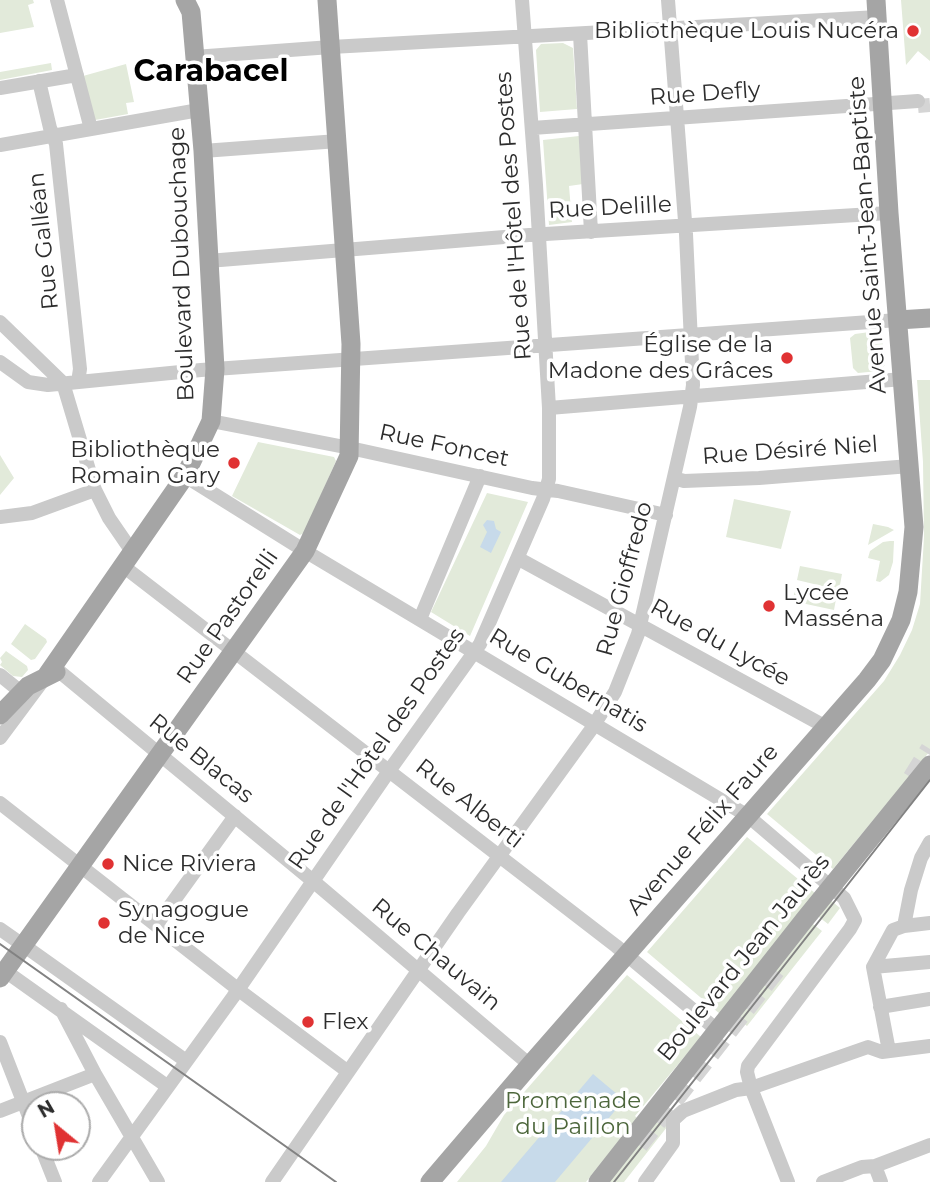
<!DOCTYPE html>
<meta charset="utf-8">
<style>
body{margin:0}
#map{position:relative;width:930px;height:1182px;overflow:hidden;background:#fff;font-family:Montserrat,sans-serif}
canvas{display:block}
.north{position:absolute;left:21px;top:1091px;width:70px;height:70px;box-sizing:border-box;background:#fff;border:2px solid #ababab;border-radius:50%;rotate:330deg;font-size:19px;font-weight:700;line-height:28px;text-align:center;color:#2d2d2d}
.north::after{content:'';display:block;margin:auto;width:24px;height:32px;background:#e03233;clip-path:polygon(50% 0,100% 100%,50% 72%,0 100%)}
</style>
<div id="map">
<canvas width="930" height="1182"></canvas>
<div class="north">N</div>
</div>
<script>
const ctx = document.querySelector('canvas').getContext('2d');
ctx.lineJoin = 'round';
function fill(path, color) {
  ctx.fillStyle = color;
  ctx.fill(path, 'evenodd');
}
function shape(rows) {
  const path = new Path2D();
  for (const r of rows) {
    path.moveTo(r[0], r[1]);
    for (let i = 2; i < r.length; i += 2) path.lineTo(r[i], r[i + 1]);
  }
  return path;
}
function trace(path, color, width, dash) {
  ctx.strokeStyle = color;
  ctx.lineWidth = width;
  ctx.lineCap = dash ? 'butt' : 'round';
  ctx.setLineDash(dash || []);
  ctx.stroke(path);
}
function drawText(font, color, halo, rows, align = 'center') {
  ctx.font = font + ' Montserrat,sans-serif';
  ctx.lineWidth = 7;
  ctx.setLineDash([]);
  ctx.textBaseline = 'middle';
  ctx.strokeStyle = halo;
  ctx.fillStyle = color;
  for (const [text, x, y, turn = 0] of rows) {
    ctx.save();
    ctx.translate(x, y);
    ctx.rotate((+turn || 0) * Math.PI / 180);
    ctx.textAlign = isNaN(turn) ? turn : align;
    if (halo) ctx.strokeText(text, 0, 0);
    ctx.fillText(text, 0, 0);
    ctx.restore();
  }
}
const green = shape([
 [0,0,33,0,34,3,28,5,34,27,0,33],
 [901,0,930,0,930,61,918,51,906,65],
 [563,43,573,48,577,109,540,112,536,50,541,44],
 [51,63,52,70,0,80,0,72],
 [126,64,134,102,126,103,128,114,95,120,83,76],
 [579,136,583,184,569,186,572,222,549,225,543,140],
 [877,331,882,335,885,365,879,371,858,373,853,368,850,338,855,334],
 [917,380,930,380,930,751,833,869,767,814,884,681,900,655,912,630,920,604,924,537,923,462],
 [258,442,334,457,336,461,304,533,300,535,232,496],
 [0,455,14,478,0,495],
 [487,493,528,502,470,636,431,612],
 [734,499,791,511,781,549,726,537],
 [873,524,888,527,894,530,868,545],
 [890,541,894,541,893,562,889,575,880,582,876,581,880,561,868,558,870,551,883,542],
 [800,566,842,574,839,590,797,580],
 [795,591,836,599,834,610,792,601],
 [25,624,46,639,47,642,35,659,31,660,11,644],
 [6,651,27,666,28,670,22,677,13,676,0,665,2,662,0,658],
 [747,837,815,893,720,1014,647,952],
 [828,898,840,908,828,924,815,914],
 [809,921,822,931,747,1026,738,1019],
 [627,975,701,1037,635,1116,637,1118,586,1182,457,1182,486,1146,504,1115],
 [661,1117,659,1120,667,1127,624,1182,604,1182]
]);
const water = shape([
 [487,520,494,521,496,529,501,532,491,553,480,547,487,532,483,525],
 [593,1074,624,1100,555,1182,501,1182]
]);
const minorTunnel = shape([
 [918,106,930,105]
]);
const majorTunnel = shape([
 [912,778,930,749],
 [639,1145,780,965]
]);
const minor = shape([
 [57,0,91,129],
 [580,34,591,232],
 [194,57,331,47,878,17],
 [39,81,50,128,56,144,80,369,78,382],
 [0,88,77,75],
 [532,128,918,101],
 [0,145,199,110],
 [203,151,338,141],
 [208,261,529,235,889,213],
 [0,322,63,383,95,490,109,518,133,553],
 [0,362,28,382,48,385,201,370,898,320],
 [549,408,903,379],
 [211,421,350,448,532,488,558,491,666,515],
 [185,476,305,551,748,816,844,898,855,920,850,929,748,1066,747,1072,751,1088,788,1182],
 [674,478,684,481,759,478,910,466],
 [0,517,32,513,95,490],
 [519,559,826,727],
 [123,566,616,946,717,1030],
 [420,619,480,476],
 [60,672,313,881,530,1065],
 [0,675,21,692,23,702],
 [0,738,41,683],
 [0,803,244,994,347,1071],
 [157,924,235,816],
 [904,926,911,890,921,858,930,842],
 [0,929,20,943],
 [26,947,182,1058],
 [873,967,930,962],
 [8,973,164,1084],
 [880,1007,930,999],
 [61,1009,95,1074,158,1182],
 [0,1042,35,1132],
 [889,1051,873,967,893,930,904,926,930,923],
 [0,1111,95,1074],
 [673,1120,683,1111,736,1090,751,1088,868,1047,882,1052,930,1046],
 [41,1147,55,1182],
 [875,1166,881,1182],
 [99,1182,233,997,389,771,480,644,543,499,549,479,549,408,536,185,522,0],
 [272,1182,458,913,590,731,615,692,638,634,690,407,693,385,686,234,668,0],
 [645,1182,673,1143,673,1120],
 [823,1182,862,1167,875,1166,930,1145]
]);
const major = shape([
 [898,320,930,318],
 [47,675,185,476,211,421,215,369,203,151,191,12,185,0],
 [0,715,28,686,56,672],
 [0,978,305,551,349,456,351,344,327,0],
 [430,1182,530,1065,867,680,882,660,901,620,908,592,914,527,889,213,876,0],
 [598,1182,805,919,930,765]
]);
const tram = shape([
 [0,944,336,1182],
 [614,1182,930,780]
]);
const markers = [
 [913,31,7,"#e03233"],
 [787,358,7,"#e03233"],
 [234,463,7,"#e03233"],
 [769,606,7,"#e03233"],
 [108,864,7,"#e03233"],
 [104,923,7,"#e03233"],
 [308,1022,7,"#e03233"]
];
const poiNames = [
 ["Bibliothèque Louis Nucéra",899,31,"right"],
 ["Église de la",773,345,"right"],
 ["Madone des Grâces",773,371,"right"],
 ["Bibliothèque",220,450,"right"],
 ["Romain Gary",220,476,"right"],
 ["Lycée",783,593],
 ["Masséna",783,619],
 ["Nice Riviera",122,864],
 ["Synagogue",118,910],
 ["de Nice",118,936],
 ["Flex",322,1022]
];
const streetNames = [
 ["Rue Defly",705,94,-4],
 ["Rue Delille",610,208,-3],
 ["Rue de l'Hôtel des Postes",514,216,-94],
 ["Avenue Saint-Jean-Baptiste",868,235,-94],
 ["Rue Galléan",44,241,-96],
 ["Boulevard Dubouchage",182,264,-92],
 ["Rue Foncet",444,446,12],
 ["Rue Désiré Niel",790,451,-4],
 ["Rue Gioffredo",625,579,-75],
 ["Rue Pastorelli",228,617,-55],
 ["Rue du Lycée",720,643,29],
 ["Rue Gubernatis",568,681,31],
 ["Rue de l'Hôtel des Postes",377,749,-55],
 ["Rue Blacas",201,759,39],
 ["Rue Alberti",469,804,38],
 ["Avenue Félix Faure",703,830,-49],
 ["Rue Chauvain",436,955,40],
 ["Boulevard Jean Jaurès",744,958,-51]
];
const parkNames = [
 ["Promenade",573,1101],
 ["du Paillon",573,1127]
];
const districtNames = [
 ["Carabacel",211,72]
];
fill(green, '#e2eada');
fill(water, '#c7daea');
trace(minorTunnel, '#d5d5d5', 14, [14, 7]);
trace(majorTunnel, '#d5d5d5', 19, [19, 10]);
trace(minor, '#cacaca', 14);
trace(major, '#a5a5a5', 19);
trace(tram, '#828282', 2);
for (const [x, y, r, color] of markers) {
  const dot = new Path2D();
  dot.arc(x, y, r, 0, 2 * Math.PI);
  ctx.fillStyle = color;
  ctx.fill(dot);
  trace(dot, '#fff', 2.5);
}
drawText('23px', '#2d2d2d', '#fff', poiNames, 'left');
drawText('23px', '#2d2d2d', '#fff', streetNames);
drawText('23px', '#4d673c', '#fff', parkNames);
drawText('bold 30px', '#000', '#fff', districtNames);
</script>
